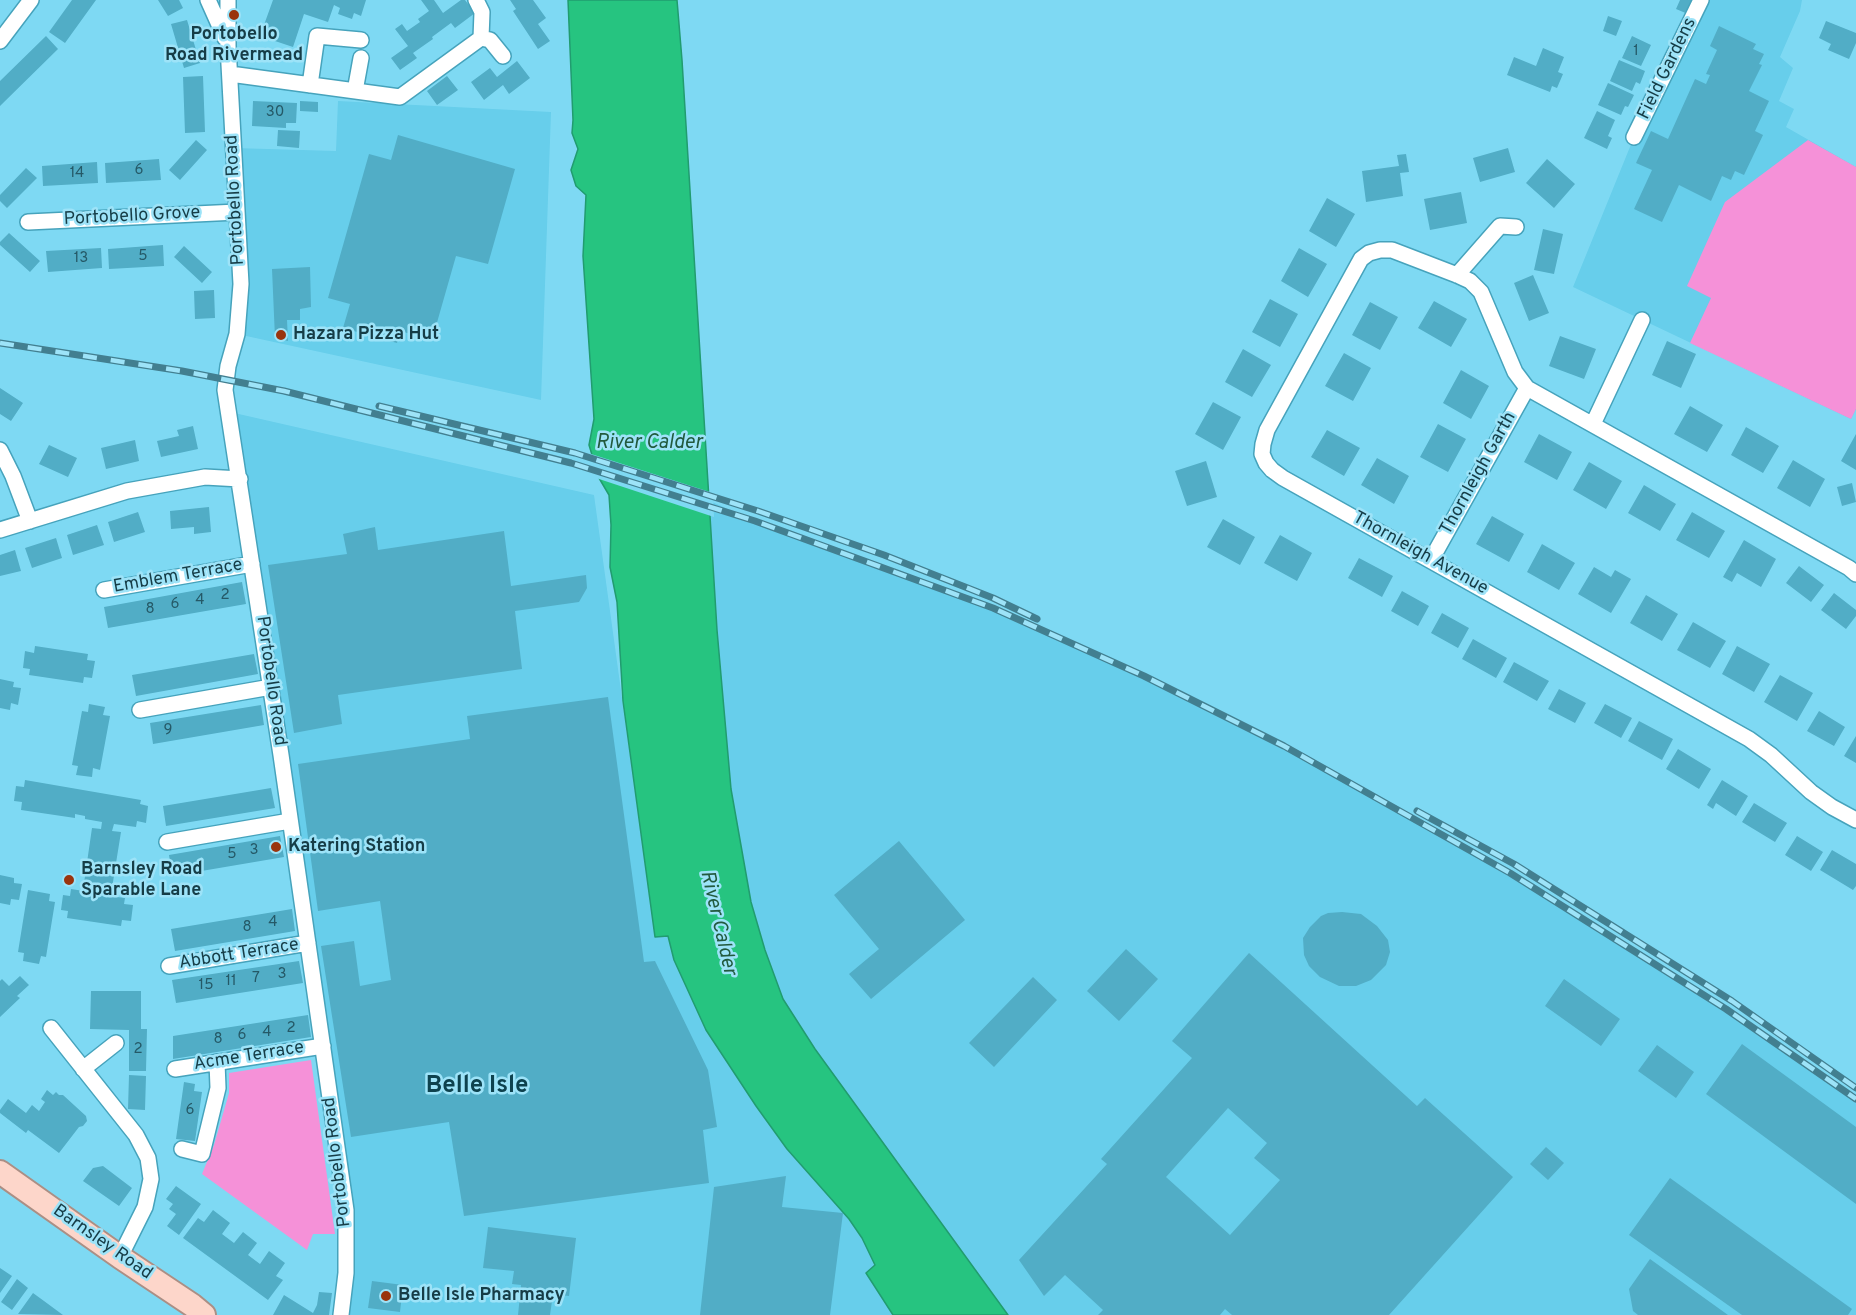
<!DOCTYPE html>
<style>
body{margin:0}
canvas{display:block;background:#7ed9f3}
</style>
<canvas width="1856" height="1315"></canvas>
<script>
const ctx = document.querySelector('canvas').getContext('2d');
ctx.lineJoin = 'round';
function fill(path, color) {
  ctx.fillStyle = color;
  ctx.fill(path, 'evenodd');
}
function shape(rows) {
  const path = new Path2D();
  for (const r of rows) {
    path.moveTo(r[0], r[1]);
    for (let i = 2; i < r.length; i += 2) path.lineTo(r[i], r[i + 1]);
  }
  return path;
}
function trace(path, color, width, dash) {
  ctx.strokeStyle = color;
  ctx.lineWidth = width;
  ctx.lineCap = dash ? 'butt' : 'round';
  ctx.setLineDash(dash || []);
  ctx.stroke(path);
}
function drawText(font, color, halo, rows, align = 'center') {
  ctx.font = font + ' Overpass,sans-serif';
  ctx.lineWidth = 5;
  ctx.setLineDash([]);
  ctx.textBaseline = 'middle';
  ctx.strokeStyle = halo;
  ctx.fillStyle = color;
  for (const [text, x, y, turn = 0] of rows) {
    ctx.save();
    ctx.translate(x, y);
    ctx.rotate((+turn || 0) * Math.PI / 180);
    ctx.textAlign = isNaN(turn) ? turn : align;
    if (halo) ctx.strokeText(text, 0, 0);
    ctx.fillText(text, 0, 0);
    ctx.restore();
  }
}
const built = shape([
 [1701,0,1802,0,1800,11,1780,57,1793,68,1779,101,1794,109,1786,127,1856,167,1856,409,1851,419,1573,287,1634,137],
 [338,101,551,112,541,400,237,334,234,148,336,151],
 [230,412,594,495,655,937,668,936,674,960,706,1030,756,1106,787,1149,849,1219,862,1238,875,1265,867,1274,893,1315,341,1315,347,1242],
 [658,478,755,521,993,608,1144,676,1284,746,1510,873,1726,1009,1856,1100,1856,1315,954,1315,732,989]
]);
const green = shape([
 [1808,140,1856,167,1856,409,1851,419,1690,343,1711,298,1687,286,1725,202],
 [311,1060,335,1234,313,1234,307,1250,202,1174,214,1145,225,1107,229,1093,229,1073]
]);
const water = shape([
 [568,0,677,0,682,60,717,630,731,789,751,902,765,950,783,999,815,1049,1008,1315,893,1315,866,1273,875,1265,862,1238,849,1219,787,1149,756,1106,706,1030,674,960,668,936,655,937,623,701,617,602,610,567,611,525,609,495,599,478,589,445,594,419,583,256,586,195,576,186,571,170,578,149,572,133,573,120,568,0]
]);
const pier = shape([
 [588,453,713,493,714,517,596,478]
]);
const building = shape([
 [72,0,96,0,65,43,49,32],
 [158,0,179,0,183,8,168,16],
 [273,0,366,0,361,16,354,13,352,19,338,14,340,8,334,5,328,22,304,14,293,47,260,36],
 [421,0,434,0,443,13,461,0,465,0,475,13,455,28,451,23,432,37,433,39,413,53,417,58,400,70,391,58,408,46,395,29,402,24,407,31,420,22,418,19,429,11],
 [510,0,533,0,546,18,538,24,550,41,538,49,513,11,516,9],
 [1680,0,1694,0,1688,14,1676,9],
 [1608,16,1622,21,1616,36,1603,31],
 [187,20,200,63,184,68,171,24],
 [1826,21,1856,33,1856,43,1849,59,1828,50,1831,44,1819,38],
 [1719,26,1756,44,1753,49,1764,54,1759,64,1762,65,1749,91,1769,101,1755,131,1763,135,1744,175,1735,171,1731,180,1722,176,1711,201,1679,185,1662,222,1634,209,1652,170,1636,163,1651,131,1668,139,1695,79,1706,84,1710,75,1706,74,1717,50,1710,46],
 [46,36,58,49,0,106,0,81],
 [1632,36,1651,45,1641,66,1622,58],
 [1543,48,1564,57,1558,72,1563,74,1557,88,1552,86,1550,92,1507,75,1514,57,1536,66],
 [1619,60,1645,71,1640,84,1636,82,1632,91,1610,81],
 [517,61,530,78,509,94,503,85,484,100,471,82,490,68,497,77],
 [203,76,205,132,185,133,183,77],
 [447,76,458,90,437,105,427,91],
 [1608,83,1634,95,1628,107,1625,106,1621,115,1598,105],
 [253,101,297,103,296,123,286,123,286,128,252,126],
 [300,101,318,102,318,112,300,111],
 [1597,111,1615,120,1608,136,1612,138,1607,149,1584,138],
 [278,130,300,131,299,148,277,146],
 [398,135,515,169,488,264,456,256,432,340,400,331,397,343,343,328,350,304,328,298,369,154,391,160],
 [196,140,207,150,180,180,169,170],
 [1508,148,1515,172,1480,182,1473,158],
 [1406,154,1409,172,1400,173,1403,196,1366,202,1362,171,1399,166,1397,155],
 [159,159,161,180,106,183,105,163],
 [1547,159,1575,184,1554,208,1526,183],
 [97,162,98,183,43,186,42,166],
 [26,168,37,178,7,208,0,201,0,195],
 [1461,192,1467,223,1430,230,1424,199],
 [1327,198,1355,214,1336,247,1309,231],
 [1543,229,1563,234,1554,274,1534,270],
 [9,233,40,261,30,272,0,245,0,242],
 [163,245,164,266,109,269,108,249],
 [184,246,212,272,202,283,174,257],
 [101,248,102,268,48,272,46,251],
 [1299,248,1327,264,1308,297,1281,281],
 [310,267,311,307,300,309,300,320,287,320,288,341,275,338,272,269],
 [1533,275,1549,313,1529,321,1514,283],
 [214,290,215,318,195,319,194,291],
 [1270,299,1298,314,1280,347,1252,332],
 [1434,301,1467,319,1451,347,1418,328],
 [1370,302,1398,317,1380,350,1352,335],
 [1560,336,1596,349,1584,379,1549,366],
 [1667,341,1696,354,1681,388,1652,375],
 [1243,349,1271,365,1252,397,1225,382],
 [1344,353,1371,368,1353,401,1325,386],
 [1461,370,1489,386,1471,419,1443,403],
 [0,388,23,403,11,421,0,414],
 [1213,402,1241,417,1223,450,1195,434],
 [1690,406,1723,425,1707,452,1674,434],
 [1438,424,1466,439,1448,472,1420,457],
 [193,426,198,449,161,457,157,441,179,436,177,430],
 [1746,427,1779,446,1763,473,1731,455],
 [1327,430,1360,448,1344,476,1311,457],
 [1539,434,1572,452,1557,480,1524,462],
 [1856,434,1856,470,1841,461],
 [135,440,139,461,106,469,101,448],
 [49,445,77,458,68,477,39,464],
 [1377,458,1409,476,1394,504,1361,485],
 [1793,460,1825,479,1810,507,1777,488],
 [1206,461,1217,497,1187,506,1175,471],
 [1589,462,1622,481,1606,509,1573,490],
 [1852,483,1856,502,1842,506,1837,487],
 [1644,485,1676,504,1660,531,1628,513],
 [209,507,211,532,194,534,194,527,171,529,170,511],
 [138,512,145,532,114,542,108,522],
 [1692,512,1725,531,1709,558,1676,540],
 [1492,516,1524,534,1509,562,1476,544],
 [1223,519,1255,537,1240,565,1207,547],
 [97,525,104,545,73,555,67,535],
 [375,527,378,550,504,531,511,586,586,575,587,588,579,602,515,611,522,669,338,695,342,724,294,733,268,565,347,554,343,534],
 [1280,535,1312,553,1297,581,1264,563],
 [56,538,62,558,32,568,25,548],
 [1744,540,1776,559,1761,587,1737,573,1732,582,1723,577],
 [1542,544,1575,563,1559,590,1527,572],
 [15,550,21,571,0,576,0,555],
 [1359,558,1393,576,1382,597,1348,578],
 [1799,566,1824,585,1811,602,1786,583],
 [1594,567,1611,577,1615,570,1631,579,1611,613,1578,594],
 [242,582,246,604,108,628,104,607],
 [1402,591,1429,606,1418,626,1391,611],
 [1834,593,1856,610,1856,616,1846,629,1821,610],
 [1646,595,1678,614,1662,641,1630,623],
 [1442,613,1469,628,1458,648,1431,633],
 [1693,622,1726,641,1710,668,1677,650],
 [1473,639,1507,658,1496,678,1462,659],
 [35,646,88,654,87,660,95,661,92,678,84,677,83,683,29,675,30,669,23,668,25,651,34,653],
 [1737,646,1770,664,1754,692,1722,674],
 [254,654,258,674,136,696,132,675],
 [1514,662,1549,681,1537,701,1503,682],
 [1780,675,1813,693,1797,721,1764,702],
 [0,679,14,682,13,687,21,688,18,705,11,703,10,710,0,708],
 [1559,689,1586,703,1575,723,1548,709],
 [608,697,644,962,655,961,708,1070,717,1127,703,1130,709,1183,464,1216,449,1122,351,1137,321,946,354,941,360,986,391,980,380,901,318,911,298,764,470,739,467,716],
 [89,704,105,707,103,715,110,716,100,770,93,768,92,777,76,775,78,766,72,765,82,711,88,712],
 [1605,704,1632,718,1621,738,1594,723],
 [261,705,264,725,153,744,150,723],
 [1819,711,1845,727,1834,746,1807,731],
 [1639,721,1673,739,1662,760,1628,741],
 [1856,736,1856,763,1844,756],
 [1678,749,1711,769,1699,789,1666,769],
 [25,780,141,800,140,804,148,806,146,823,137,821,136,827,114,824,112,831,121,832,112,888,102,887,101,895,125,898,124,904,133,905,131,921,122,920,121,926,67,918,68,911,61,910,63,895,70,896,71,889,90,892,91,885,84,883,92,828,101,829,102,822,85,819,85,816,75,814,75,818,21,810,22,802,14,801,16,786,24,787],
 [1722,780,1748,796,1736,816,1716,803,1713,809,1707,805],
 [271,788,275,808,166,826,163,806],
 [1754,803,1787,823,1775,842,1742,822],
 [280,836,284,857,172,876,169,855],
 [1797,836,1823,852,1811,871,1785,855],
 [899,841,965,920,871,999,849,974,879,949,834,895],
 [1832,850,1856,864,1856,886,1853,890,1820,870],
 [0,875,14,878,14,883,22,884,19,900,11,899,10,905,0,903],
 [28,890,50,894,49,901,55,902,46,957,41,956,39,964,23,961,24,953,18,952],
 [292,909,295,931,175,951,171,929],
 [1342,912,1361,914,1377,926,1388,940,1390,952,1386,965,1371,980,1356,986,1339,986,1320,977,1309,966,1304,955,1303,938,1310,927,1321,916,1328,913],
 [1126,949,1158,979,1119,1021,1087,991],
 [1249,953,1417,1106,1425,1098,1513,1177,1389,1315,1232,1315,1225,1309,1220,1315,1098,1315,1103,1310,1065,1275,1044,1296,1019,1260,1107,1164,1101,1159,1192,1058,1172,1041],
 [1228,1108,1267,1143,1254,1158,1280,1180,1230,1235,1166,1177],
 [299,961,303,983,176,1003,172,980],
 [20,976,29,985,17,996,20,998,0,1017,0,981,2,979,9,986],
 [1033,977,1057,1000,994,1067,969,1043],
 [1564,979,1620,1019,1601,1046,1545,1006],
 [91,991,141,991,141,1029,147,1029,146,1071,129,1071,129,1030,90,1029],
 [308,1015,311,1037,173,1059,173,1036],
 [1742,1044,1856,1127,1856,1204,1706,1094],
 [1657,1045,1694,1072,1676,1098,1638,1071],
 [129,1075,146,1076,145,1110,128,1109],
 [184,1082,195,1084,194,1091,202,1092,195,1141,176,1139],
 [47,1090,53,1095,56,1092,59,1095,63,1095,86,1116,87,1121,83,1126,79,1127,59,1153,28,1130,26,1133,0,1113,0,1110,8,1099,26,1113,32,1105,39,1111,45,1102,41,1099],
 [1546,1147,1564,1163,1548,1180,1530,1164],
 [103,1166,132,1188,119,1206,83,1181,93,1168],
 [786,1176,782,1207,843,1213,830,1315,700,1315,714,1187],
 [1670,1178,1852,1309,1848,1315,1742,1315,1629,1235],
 [176,1186,201,1204,179,1235,167,1226,176,1214,169,1209,173,1204,166,1199],
 [213,1210,230,1223,222,1234,234,1243,243,1232,257,1243,248,1255,260,1264,269,1251,285,1263,276,1276,283,1280,268,1300,183,1238,198,1218,204,1222],
 [488,1227,576,1238,569,1296,553,1294,550,1315,518,1315,521,1285,512,1284,514,1271,483,1268],
 [1650,1259,1728,1315,1638,1315,1633,1311,1629,1289],
 [0,1268,12,1276,0,1293],
 [17,1279,28,1288,12,1310,1,1302],
 [372,1281,403,1285,400,1312,368,1308],
 [319,1292,332,1293,329,1315,273,1315,284,1295,313,1313,317,1305],
 [33,1293,44,1301,63,1315,18,1314]
]);
const minor = shape([
 [208,0,225,38],
 [228,0,228,46,241,284,237,334,228,366,225,390,281,755,346,1210,346,1273,341,1315],
 [481,38,490,40,503,56],
 [0,41,31,0],
 [230,74,400,97,481,38,482,12,476,0],
 [310,85,317,36,361,40],
 [355,91,361,58],
 [1634,137,1701,0],
 [28,222,237,212],
 [1457,275,1500,226,1516,227],
 [1593,424,1642,320],
 [0,450,13,476,30,521],
 [0,530,127,491,205,477,240,479],
 [1431,560,1527,388],
 [1856,574,1849,568,1527,388,1515,372,1481,292,1470,281,1457,275,1392,250,1380,250,1369,253,1361,259,1267,430,1263,444,1262,454,1266,463,1272,470,1283,478,1749,739,1771,755,1811,792,1832,807,1856,820],
 [104,590,252,564],
 [140,710,271,687],
 [167,842,290,821],
 [169,966,308,943],
 [51,1028,136,1135,148,1158,151,1179,145,1207,120,1257],
 [83,1069,116,1043],
 [175,1069,323,1046],
 [182,1149,202,1154,218,1088,217,1062]
]);
const primary = shape([
 [0,1172,120,1257,192,1305,204,1315]
]);
const rail = shape([
 [0,343,182,371,284,391,571,463,755,521,993,608,1144,676,1284,746,1510,873,1726,1009,1856,1099],
 [379,406,575,453,758,511,884,555,993,598,1037,619],
 [1417,811,1514,864,1732,1001,1856,1088]
]);
const markers = [
 [234,15,6,"#9a340d"],
 [281,335,6,"#9a340d"],
 [276,847,6,"#9a340d"],
 [69,880,6,"#9a340d"],
 [386,1296,6,"#9a340d"]
];
const numberNames = [
 ["1",1636,52],
 ["30",275,113],
 ["6",139,171],
 ["14",77,174],
 ["5",143,257],
 ["13",81,259],
 ["2",225,596],
 ["4",200,601],
 ["6",175,605],
 ["8",150,610],
 ["9",168,731],
 ["3",254,851],
 ["5",232,855],
 ["4",273,923],
 ["8",247,928],
 ["3",282,975],
 ["7",256,979],
 ["11",231,982],
 ["15",206,986],
 ["2",291,1029],
 ["4",267,1033],
 ["6",242,1036],
 ["8",218,1040],
 ["2",138,1050],
 ["6",190,1111]
];
const poiNames = [
 ["Portobello",234,35,"center"],
 ["Road Rivermead",234,56,"center"],
 ["Hazara Pizza Hut",293,335],
 ["Katering Station",288,847],
 ["Barnsley Road",81,870],
 ["Sparable Lane",81,891],
 ["Belle Isle Pharmacy",398,1296]
];
const streetNames = [
 ["Field Gardens",1668,69,-64],
 ["Portobello Road",236,200,-93],
 ["Portobello Grove",132,217,-3],
 ["Thornleigh Garth",1479,474,-61],
 ["Thornleigh Avenue",1420,554,29],
 ["Emblem Terrace",178,577,-10],
 ["Portobello Road",270,681,82],
 ["Abbott Terrace",239,955,-9],
 ["Acme Terrace",249,1057,-9],
 ["Portobello Road",338,1162,-97],
 ["Barnsley Road",102,1243,35]
];
const waterNames = [
 ["River Calder",649,444],
 ["River Calder",717,923,77]
];
const districtNames = [
 ["Belle Isle",477,1087]
];
fill(built, '#67ceeb');
fill(green, '#f591d8');
fill(water, '#26c480');
trace(water, '#219c6f', 1.5);
fill(pier, '#7ed9f3');
fill(building, '#51adc6');
trace(minor, '#46a3bc', 18);
trace(primary, '#ab8f85', 26);
trace(minor, '#fff', 15);
trace(primary, '#fdd6ca', 22);
trace(rail, '#427f90', 7);
trace(rail, '#9de3f8', 4.5, [14]);
for (const [x, y, r, color] of markers) {
  const dot = new Path2D();
  dot.arc(x, y, r, 0, 2 * Math.PI);
  ctx.fillStyle = color;
  ctx.fill(dot);
  trace(dot, '#9de3f8', 2);
}
drawText('15px', '#255967', null, numberNames);
drawText('bold 18px', '#163d47', '#9de3f8', poiNames, 'left');
drawText('18px', '#163d47', '#9de3f8', streetNames);
drawText('italic 20px', '#225a3e', '#9de3f8', waterNames);
drawText('bold 24px', '#0e424e', '#9de3f8', districtNames);
</script>
